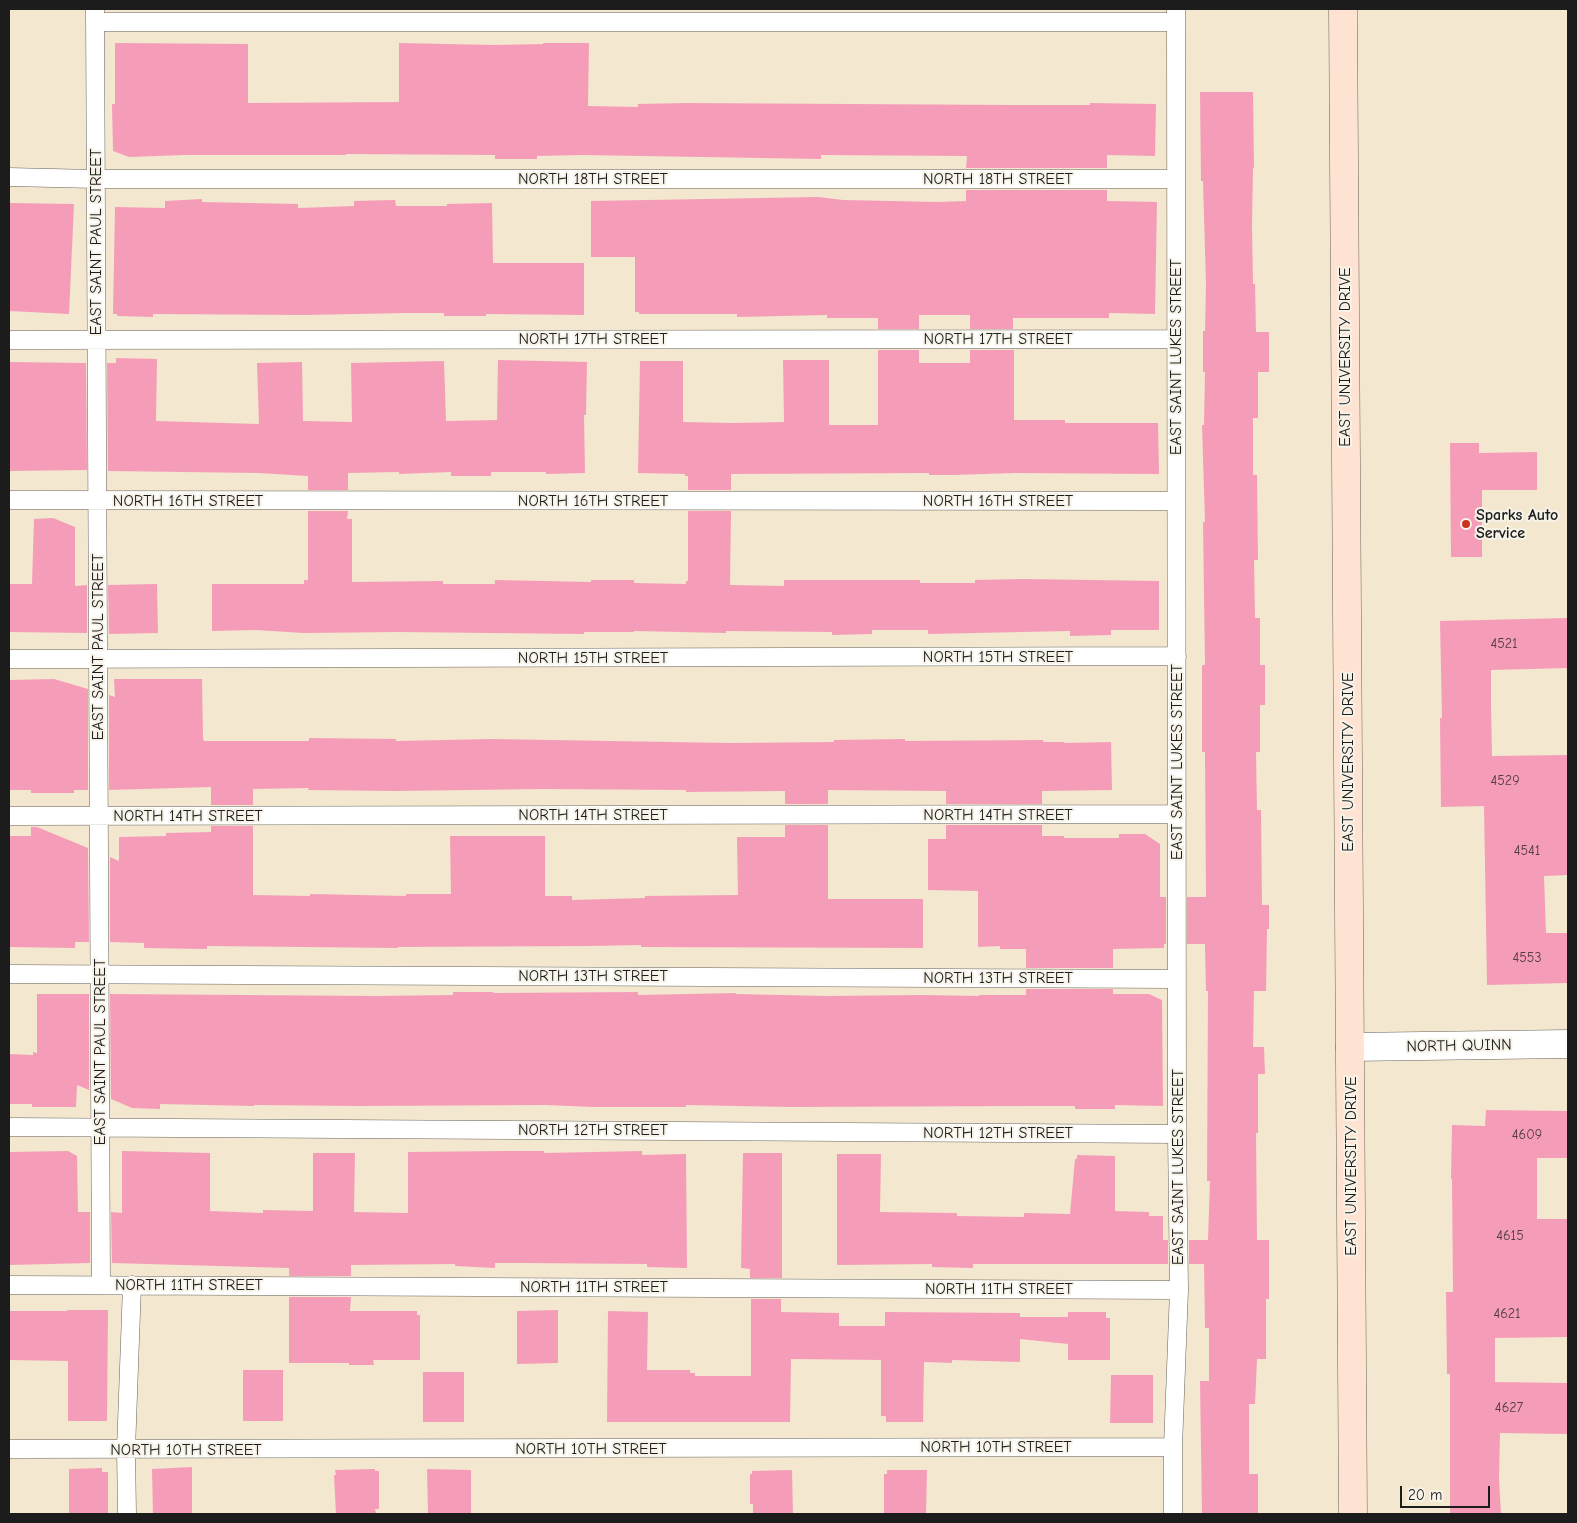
<!DOCTYPE html>
<style>
body{margin:0}
#map{position:relative;width:1577px;height:1523px;overflow:hidden;background:#f3e7cf;font-family:"Comic Neue",sans-serif}
canvas{display:block}
.frame{position:absolute;inset:0;border:10px solid #1c1c1c;pointer-events:none}
.scale{position:absolute;left:1400px;top:1486px;width:90px;height:22px;box-sizing:border-box;border:2px solid #1c1c1c;border-top:0;padding-left:6px;font-size:15px;line-height:18px;white-space:nowrap;color:#1c1c1c;-webkit-text-stroke:4px #f7f3e8;paint-order:stroke}
</style>
<div id="map">
<canvas width="1577" height="1523"></canvas>
<div class="frame"></div>
<div class="scale">20 m</div>
</div>
<script>
const ctx = document.querySelector('canvas').getContext('2d');
ctx.lineJoin = 'round';
function fill(path, color) {
  ctx.fillStyle = color;
  ctx.fill(path, 'evenodd');
}
function shape(rows) {
  const path = new Path2D();
  for (const r of rows) {
    path.moveTo(r[0], r[1]);
    for (let i = 2; i < r.length; i += 2) path.lineTo(r[i], r[i + 1]);
  }
  return path;
}
function trace(path, color, width, dash) {
  ctx.strokeStyle = color;
  ctx.lineWidth = width;
  ctx.lineCap = dash ? 'butt' : 'round';
  ctx.setLineDash(dash || []);
  ctx.stroke(path);
}
function drawText(font, color, halo, rows, align = 'center') {
  ctx.font = font + ' "Comic Neue",sans-serif';
  ctx.lineWidth = 4;
  ctx.setLineDash([]);
  ctx.textBaseline = 'middle';
  ctx.strokeStyle = halo;
  ctx.fillStyle = color;
  for (const [text, x, y, turn = 0] of rows) {
    ctx.save();
    ctx.translate(x, y);
    ctx.rotate((+turn || 0) * Math.PI / 180);
    ctx.textAlign = isNaN(turn) ? turn : align;
    if (halo) ctx.strokeText(text, 0, 0);
    ctx.fillText(text, 0, 0);
    ctx.restore();
  }
}
const building = shape([
 [115,43,248,44,248,103,399,102,399,43,494,45,543,44,543,43,589,43,588,106,638,107,638,104,685,103,1012,105,1090,105,1090,103,1156,104,1155,156,1107,155,1107,168,966,168,967,156,821,155,821,159,583,155,537,156,537,159,495,159,495,155,346,154,346,155,184,155,129,157,113,151,112,104,115,104],
 [1200,92,1253,92,1254,168,1253,168,1252,226,1253,284,1255,284,1256,332,1269,332,1269,372,1258,372,1258,418,1253,418,1253,475,1257,475,1258,560,1254,560,1255,618,1260,618,1260,665,1265,665,1265,705,1260,705,1260,752,1256,752,1257,810,1261,810,1262,905,1269,905,1269,929,1267,929,1266,991,1254,991,1253,1047,1264,1047,1265,1074,1258,1074,1258,1133,1256,1133,1257,1240,1269,1240,1269,1299,1266,1299,1266,1359,1257,1359,1255,1404,1249,1404,1249,1474,1258,1474,1258,1513,1202,1513,1200,1381,1209,1381,1209,1328,1205,1328,1204,1264,1189,1264,1189,1240,1208,1240,1210,1181,1207,1181,1208,991,1206,991,1205,944,1187,944,1187,897,1206,897,1205,752,1202,752,1202,665,1205,665,1203,522,1205,522,1202,425,1204,425,1205,372,1203,372,1203,331,1205,331,1206,284,1203,181,1201,181],
 [966,190,1107,190,1107,201,1157,202,1155,314,1109,313,1109,318,1013,318,1013,329,970,329,970,315,919,315,919,329,878,329,878,318,827,318,827,315,737,317,737,314,639,314,639,312,635,312,635,257,591,257,591,201,818,197,843,200,938,202,966,201],
 [202,199,202,202,298,204,298,208,354,206,354,201,395,200,396,206,447,206,447,204,492,203,493,263,584,263,584,315,486,314,486,316,444,316,444,313,407,313,304,315,153,314,153,317,117,316,117,314,113,314,115,207,165,208,165,201],
 [9,203,74,204,69,314,9,311],
 [878,350,919,350,919,363,970,363,970,350,1014,350,1014,420,1065,420,1065,423,1158,423,1159,474,1015,473,953,475,929,475,929,473,731,474,731,490,688,490,688,476,685,476,685,474,638,473,640,361,683,361,683,422,734,423,784,422,783,360,829,360,829,425,878,425],
 [116,358,157,359,156,421,259,424,257,363,302,362,303,421,352,422,351,363,444,361,446,421,497,420,498,360,587,362,586,415,584,415,585,473,546,474,546,472,491,472,491,476,451,476,451,472,399,474,399,472,348,473,348,490,308,490,308,476,258,473,108,471,107,363,116,363],
 [9,362,86,363,87,470,9,471],
 [1450,443,1479,443,1479,453,1537,452,1537,490,1482,490,1482,557,1451,557],
 [308,511,348,511,347,519,352,519,352,582,443,581,443,584,495,584,495,580,591,582,591,580,634,580,634,583,686,584,686,581,688,581,688,511,731,511,730,585,784,586,784,580,920,580,920,583,975,583,975,580,1023,579,1159,581,1159,630,1111,630,1111,635,1070,636,1070,631,928,634,928,630,872,630,872,634,832,635,832,632,726,631,726,633,634,631,634,632,584,632,584,634,399,632,304,633,255,630,212,631,212,584,304,584,304,580,308,580],
 [53,518,75,527,75,586,87,585,87,633,9,632,9,584,32,584,34,519],
 [157,584,158,633,109,634,108,585],
 [1568,618,1568,668,1491,670,1491,706,1492,756,1568,755,1568,875,1544,876,1546,933,1568,933,1568,983,1487,985,1484,806,1441,807,1440,718,1442,718,1440,621],
 [54,679,88,689,88,790,74,790,74,793,31,793,31,790,9,790,9,680],
 [114,679,202,679,203,739,204,741,309,741,309,738,396,739,396,741,492,739,730,743,834,742,834,740,905,739,905,741,1043,740,1043,742,1064,742,1064,743,1111,742,1112,790,1042,791,1042,804,946,804,946,791,828,790,828,804,785,804,785,791,686,792,686,790,543,789,395,791,308,790,309,788,253,789,253,805,211,805,211,787,109,790,109,695,115,697],
 [785,825,828,825,828,899,923,899,923,948,641,947,641,945,588,946,398,947,398,948,207,946,207,949,144,948,144,943,110,942,110,857,119,861,119,837,166,836,166,833,211,832,211,826,253,826,253,895,310,896,310,894,406,896,406,894,451,894,450,836,545,836,545,896,572,896,572,900,645,898,645,896,738,895,737,837,785,837],
 [946,825,1042,825,1042,836,1064,836,1064,838,1119,838,1119,834,1145,834,1160,844,1160,897,1166,897,1166,944,1164,944,1164,948,1113,949,1113,968,1026,968,1026,949,1000,949,1000,946,978,947,978,891,928,890,928,839,946,839],
 [31,827,37,827,88,848,89,942,75,942,75,948,9,947,9,836,31,836],
 [1026,989,1113,989,1113,994,1149,994,1162,1000,1163,1106,1115,1105,1115,1109,1075,1109,1075,1106,1023,1106,790,1107,686,1105,686,1107,594,1107,546,1105,359,1106,254,1105,254,1106,160,1104,160,1109,132,1108,111,1099,110,994,375,996,453,995,453,992,493,992,493,993,638,992,638,995,736,993,736,994,827,996,922,995,979,996,979,995,1026,995],
 [37,994,89,994,89,1090,77,1085,76,1107,32,1107,32,1104,9,1104,9,1054,33,1055,33,1052,37,1053],
 [1486,1110,1568,1111,1568,1158,1537,1158,1537,1219,1568,1219,1568,1337,1495,1338,1495,1382,1568,1383,1568,1434,1500,1433,1499,1479,1501,1514,1450,1514,1450,1374,1447,1374,1446,1292,1453,1292,1452,1179,1451,1179,1452,1125,1485,1126],
 [68,1151,77,1156,78,1212,90,1212,90,1263,9,1265,9,1152],
 [122,1151,210,1153,210,1211,263,1213,263,1210,313,1211,313,1153,355,1153,354,1212,408,1213,408,1152,503,1151,544,1151,544,1153,642,1151,642,1155,686,1154,687,1268,647,1267,647,1264,523,1263,495,1263,495,1268,455,1266,455,1264,351,1265,351,1276,289,1276,289,1268,112,1263,111,1212,122,1213],
 [743,1153,782,1153,782,1278,750,1278,750,1269,741,1268],
 [837,1154,881,1154,880,1212,957,1213,957,1216,1024,1217,1024,1213,1070,1214,1075,1159,1077,1159,1077,1155,1115,1156,1115,1211,1149,1212,1149,1216,1163,1216,1163,1240,1168,1240,1168,1264,973,1264,973,1268,932,1267,932,1264,837,1265],
 [289,1297,351,1297,350,1311,417,1311,417,1315,420,1315,420,1360,373,1360,374,1365,349,1365,349,1363,289,1363],
 [751,1299,781,1299,781,1312,839,1313,839,1326,885,1326,885,1312,1020,1313,1020,1317,1068,1317,1068,1312,1106,1312,1106,1318,1110,1318,1110,1360,1068,1360,1068,1344,1020,1339,1020,1362,952,1360,952,1363,924,1362,923,1422,886,1422,886,1416,881,1416,881,1360,791,1359,790,1422,607,1422,608,1311,648,1312,647,1370,690,1370,690,1373,695,1373,695,1376,751,1376],
 [67,1310,108,1310,107,1421,68,1421,68,1361,9,1360,9,1311,67,1311],
 [558,1310,558,1363,517,1364,517,1311],
 [243,1370,283,1370,283,1421,243,1421],
 [423,1372,464,1372,464,1422,423,1422],
 [1111,1375,1153,1375,1153,1423,1110,1423],
 [192,1467,192,1514,153,1514,152,1469],
 [102,1468,102,1472,108,1472,108,1514,69,1514,69,1469],
 [375,1469,375,1471,379,1471,379,1509,375,1509,376,1514,336,1514,334,1475,336,1475,335,1470],
 [427,1469,471,1470,471,1514,428,1514],
 [792,1470,793,1514,753,1514,753,1504,750,1504,750,1474,752,1474,752,1471],
 [887,1470,927,1470,926,1514,884,1514,884,1474,887,1474]
]);
const lane = shape([
 [95,9,101,1285],
 [95,22,1176,22],
 [9,177,95,179,1176,179],
 [9,340,1176,339],
 [9,500,1176,501],
 [9,659,1177,656],
 [9,816,1177,814],
 [9,974,1177,979],
 [9,1127,1177,1134],
 [9,1285,1179,1290],
 [9,1449,1173,1447],
 [127,1514,126,1450,132,1285],
 [1173,1514,1173,1447,1179,1290,1177,1134,1176,9]
]);
const street = shape([
 [1350,1047,1568,1044]
]);
const secondary = shape([
 [1343,9,1353,1514]
]);
const markers = [
 [1466,524,5,"#c8321e"]
];
const numberNames = [
 ["4521",1504,644],
 ["4529",1505,781],
 ["4541",1527,851],
 ["4553",1527,958],
 ["4609",1527,1135],
 ["4615",1510,1236],
 ["4621",1507,1314],
 ["4627",1509,1408]
];
const streetNames = [
 ["NORTH 18TH STREET",593,179],
 ["NORTH 18TH STREET",998,179],
 ["EAST SAINT PAUL STREET",96,242,-90],
 ["NORTH 17TH STREET",593,339],
 ["NORTH 17TH STREET",998,339],
 ["EAST SAINT LUKES STREET",1176,357,-90],
 ["EAST UNIVERSITY DRIVE",1345,357,-90],
 ["NORTH 16TH STREET",188,501],
 ["NORTH 16TH STREET",593,501],
 ["NORTH 16TH STREET",998,501],
 ["EAST SAINT PAUL STREET",98,647,-90],
 ["NORTH 15TH STREET",998,657],
 ["NORTH 15TH STREET",593,658],
 ["EAST SAINT LUKES STREET",1177,762,-90],
 ["EAST UNIVERSITY DRIVE",1348,762,-90],
 ["NORTH 14TH STREET",593,815],
 ["NORTH 14TH STREET",998,815],
 ["NORTH 14TH STREET",188,816],
 ["NORTH 13TH STREET",593,976],
 ["NORTH 13TH STREET",998,978],
 ["NORTH QUINN",1459,1046,-1],
 ["EAST SAINT PAUL STREET",100,1052,-90],
 ["NORTH 12TH STREET",593,1130],
 ["NORTH 12TH STREET",998,1133],
 ["EAST UNIVERSITY DRIVE",1351,1166,-90],
 ["EAST SAINT LUKES STREET",1178,1167,-90],
 ["NORTH 11TH STREET",189,1285],
 ["NORTH 11TH STREET",594,1287],
 ["NORTH 11TH STREET",999,1289],
 ["NORTH 10TH STREET",996,1447],
 ["NORTH 10TH STREET",591,1449],
 ["NORTH 10TH STREET",186,1450]
];
const poiNames = [
 ["Sparks Auto",1476,515],
 ["Service",1476,533]
];
fill(building, '#f59db8');
trace(lane, '#67635b', 19);
trace(street, '#67635b', 29);
trace(secondary, '#67635b', 29);
trace(lane, '#fff', 18);
trace(street, '#fff', 28);
trace(secondary, '#fee3d2', 28);
for (const [x, y, r, color] of markers) {
  const dot = new Path2D();
  dot.arc(x, y, r, 0, 2 * Math.PI);
  ctx.fillStyle = color;
  ctx.fill(dot);
  trace(dot, '#f7f3e8', 2);
}
drawText('14px', '#523c43', null, numberNames);
drawText('16px', '#1c1c1c', '#f7f3e8', streetNames);
drawText('bold 16px', '#1c1c1c', '#f7f3e8', poiNames, 'left');
</script>
